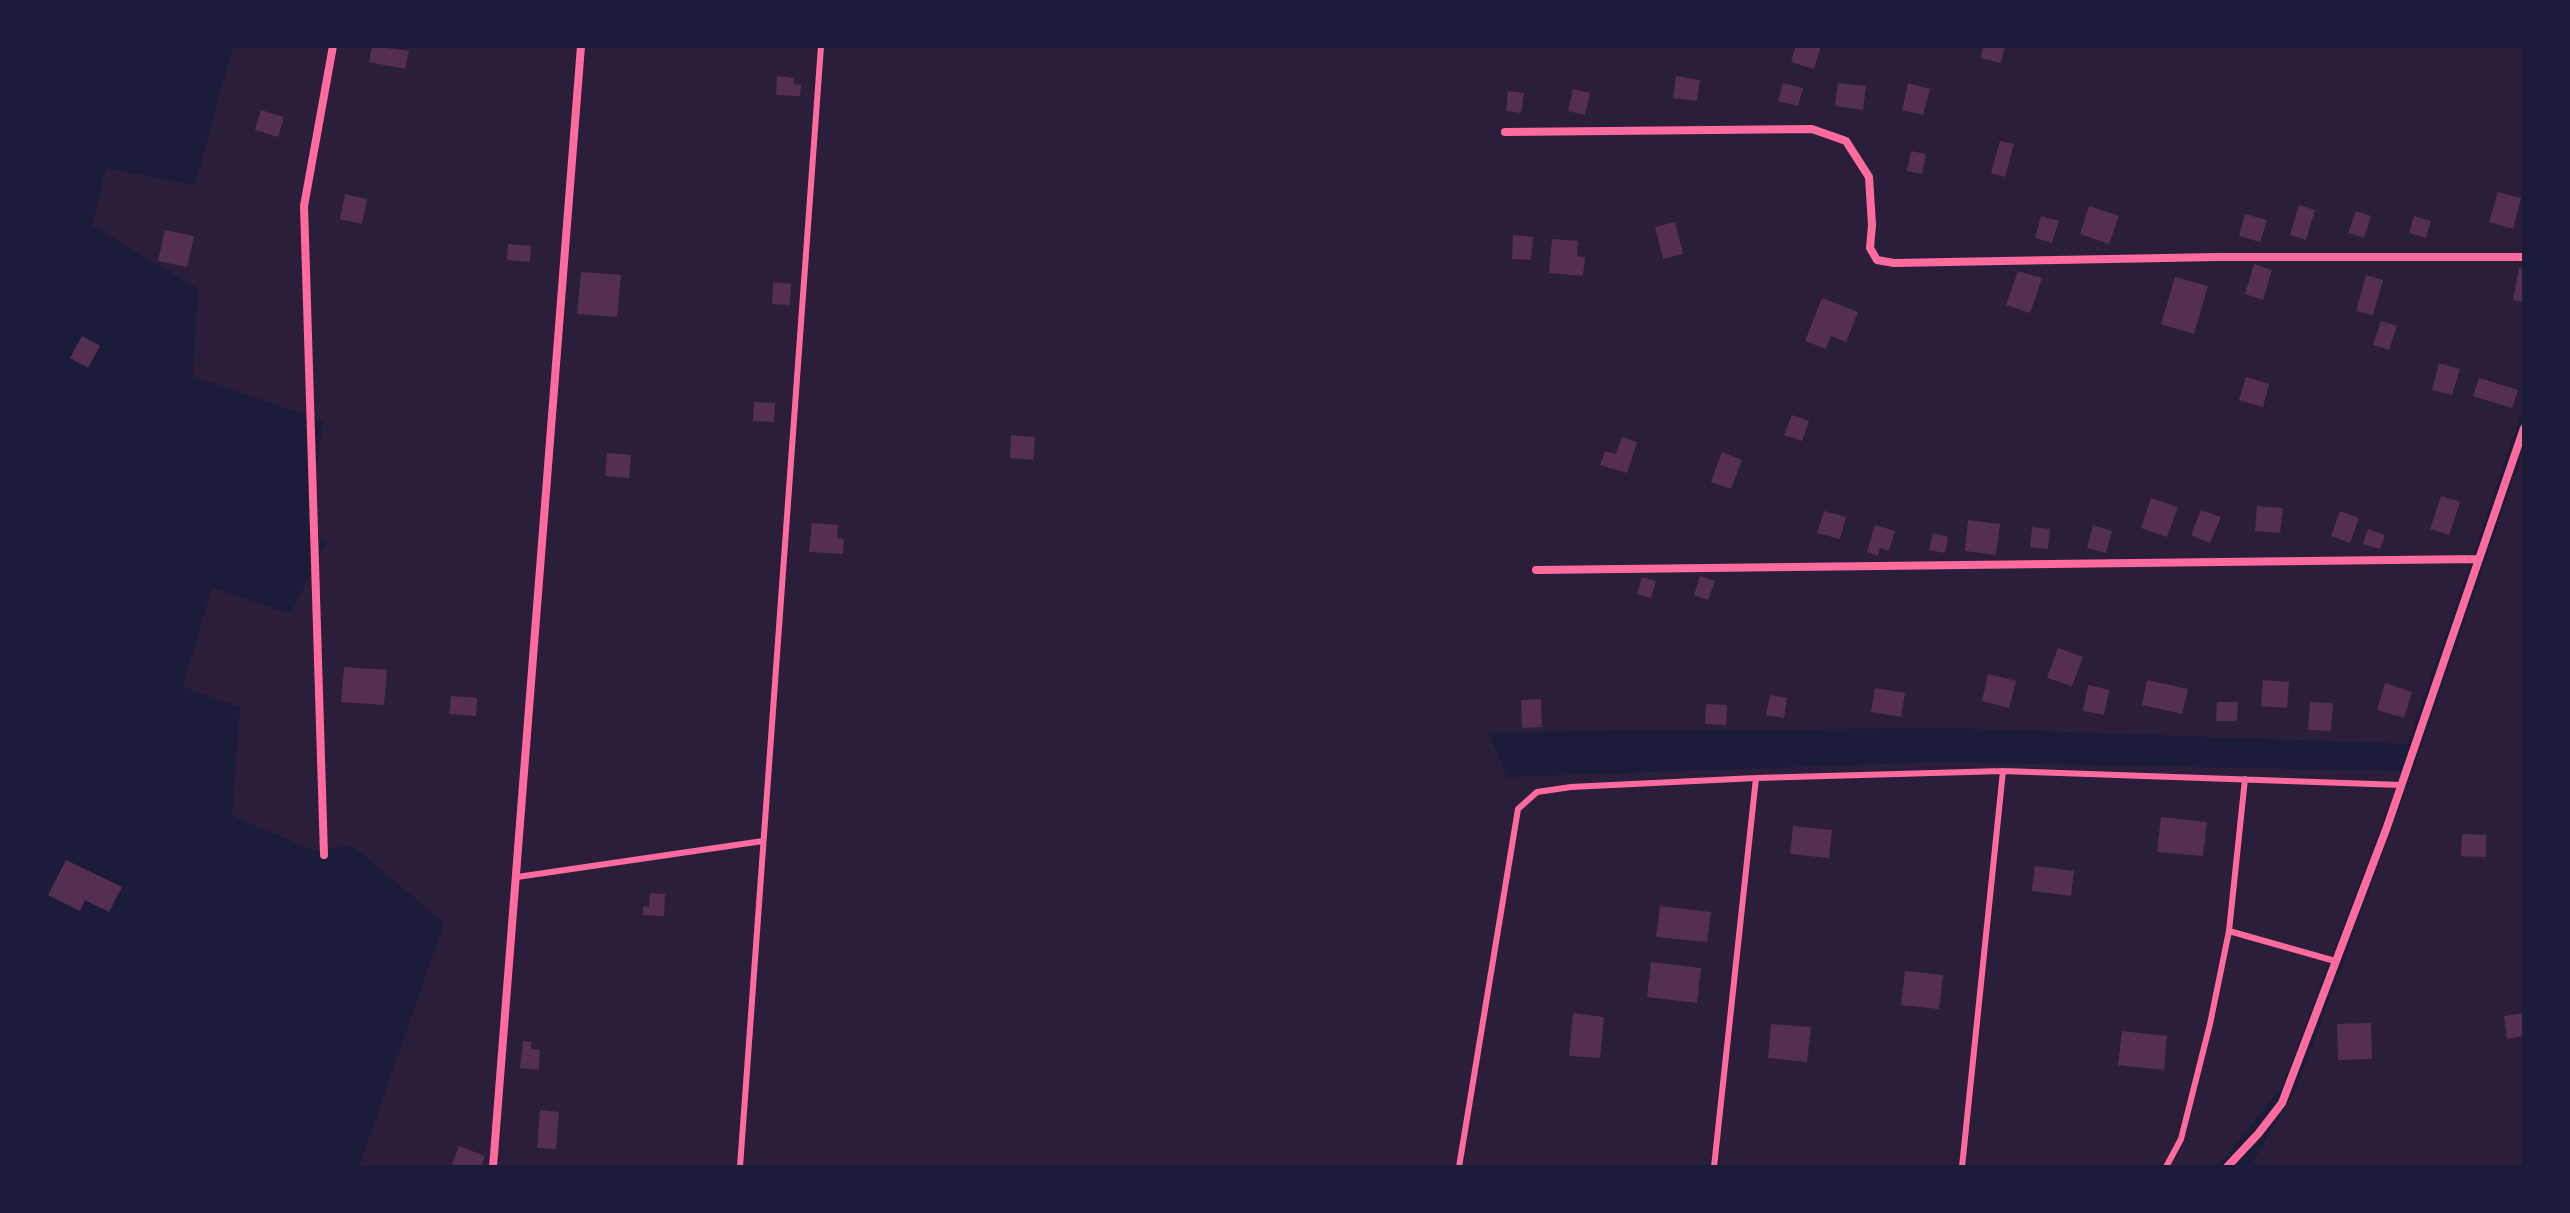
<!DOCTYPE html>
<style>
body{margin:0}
#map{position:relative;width:2570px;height:1213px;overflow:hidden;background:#1b1b3a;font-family:"Sofia Sans Condensed",sans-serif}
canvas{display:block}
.frame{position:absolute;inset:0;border:48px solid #1b1b3a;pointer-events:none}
</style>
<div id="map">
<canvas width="2570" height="1213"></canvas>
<div class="frame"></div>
</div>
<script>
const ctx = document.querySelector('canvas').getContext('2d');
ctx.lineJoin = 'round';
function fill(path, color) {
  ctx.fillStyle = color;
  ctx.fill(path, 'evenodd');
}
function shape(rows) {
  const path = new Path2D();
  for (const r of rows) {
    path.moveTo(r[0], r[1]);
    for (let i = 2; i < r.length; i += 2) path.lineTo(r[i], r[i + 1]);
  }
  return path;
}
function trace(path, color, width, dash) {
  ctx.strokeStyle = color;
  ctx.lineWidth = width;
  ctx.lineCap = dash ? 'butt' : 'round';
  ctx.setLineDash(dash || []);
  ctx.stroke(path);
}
const green = shape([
 [233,46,2524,46,2524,406,2408,744,1952,728,1488,732,1507,777,1939,762,2402,771,2282,1087,2217,1167,359,1167,444,923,353,846,312,850,232,816,240,707,183,687,212,587,290,614,326,544,309,520,323,421,193,376,198,289,92,225,106,168,195,185],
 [2524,449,2524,1167,2250,1167,2297,1087,2413,771]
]);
const building = shape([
 [372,46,409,51,405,69,369,62],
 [1796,46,1821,46,1814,69,1791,62],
 [1983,46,2005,46,2001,63,1981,58],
 [777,76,794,78,794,84,801,85,800,96,776,95],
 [1676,76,1700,80,1697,101,1673,98],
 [1783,83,1803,88,1798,106,1778,101],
 [1838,83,1866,86,1863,110,1835,106],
 [1908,83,1930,89,1923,115,1902,110],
 [1573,89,1590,93,1585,115,1568,111],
 [1508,91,1524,93,1521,113,1506,111],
 [261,110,284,117,278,137,255,130],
 [2000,141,2014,144,2005,177,1991,173],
 [1911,151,1926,154,1922,174,1907,171],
 [2498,192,2521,198,2513,229,2489,222],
 [345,194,367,199,362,224,340,219],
 [2299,205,2315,210,2306,240,2290,235],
 [2089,206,2119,216,2109,244,2080,234],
 [2356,211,2371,216,2364,238,2348,233],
 [2245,214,2267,220,2260,242,2239,236],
 [2041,216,2059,221,2052,243,2035,238],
 [2414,216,2431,221,2426,238,2409,233],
 [1675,222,1683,254,1663,259,1655,227],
 [165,230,194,236,187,267,158,261],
 [1513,235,1533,237,1531,260,1512,259],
 [1552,239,1578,241,1577,256,1585,257,1583,276,1549,273],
 [508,244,531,246,530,262,507,260],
 [2254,264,2272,270,2263,300,2245,294],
 [2519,268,2524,269,2524,302,2513,300],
 [2018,271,2042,278,2030,313,2006,305],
 [581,272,621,275,617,317,577,314],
 [2366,275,2383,280,2373,315,2356,311],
 [2175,277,2208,286,2194,334,2161,324],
 [773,282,791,284,790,305,772,304],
 [1822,298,1858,312,1846,342,1831,336,1826,349,1805,341],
 [2381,321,2397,326,2389,350,2373,345],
 [82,336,100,346,88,368,70,358],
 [2439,363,2460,369,2452,395,2432,390],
 [2246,377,2269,384,2263,407,2239,400],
 [2479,378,2518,390,2512,408,2473,396],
 [754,402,775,403,774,422,753,421],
 [1792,415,1809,421,1802,441,1784,435],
 [1011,435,1035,437,1033,460,1010,458],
 [1622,437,1637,442,1627,473,1600,465,1605,451,1616,454],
 [1722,452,1742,460,1731,489,1711,482],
 [607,453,631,455,629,478,605,476],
 [2441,496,2460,502,2449,535,2430,529],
 [2151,498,2178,507,2167,537,2141,528],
 [2257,506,2283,508,2280,533,2255,531],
 [2201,510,2221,517,2210,543,2191,535],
 [1824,511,1846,517,1840,539,1817,533],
 [2340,511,2359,518,2350,543,2331,536],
 [1968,520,2000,524,1996,555,1965,551],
 [812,523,838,525,837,538,844,539,843,554,809,552],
 [1875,525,1895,531,1889,551,1880,548,1878,556,1867,552],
 [2093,525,2112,531,2106,553,2087,548],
 [2032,527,2050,529,2048,549,2030,547],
 [2368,529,2385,535,2380,549,2363,544],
 [1933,533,1948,537,1945,553,1929,550],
 [1700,576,1715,581,1708,600,1694,595],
 [1642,577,1656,581,1651,598,1637,594],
 [2058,648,2083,657,2072,686,2047,678],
 [344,667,387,670,384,705,341,702],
 [1988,674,2016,681,2009,708,1982,701],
 [2147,680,2188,689,2182,714,2142,705],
 [2263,680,2289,682,2287,708,2261,706],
 [2385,683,2412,692,2404,718,2377,710],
 [2088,685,2109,690,2104,715,2083,711],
 [1875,688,1905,693,1901,717,1871,712],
 [1770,695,1787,698,1784,718,1766,715],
 [451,696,477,698,476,716,449,714],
 [1541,699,1542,727,1522,728,1521,700],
 [2217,702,2238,702,2237,721,2216,721],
 [2310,702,2333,703,2331,731,2308,730],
 [1706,704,1727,705,1726,725,1705,724],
 [2161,817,2207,822,2203,856,2157,852],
 [1793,826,1832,830,1829,858,1790,854],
 [2462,834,2486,835,2486,857,2461,856],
 [66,860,122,887,109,912,85,900,80,911,48,895],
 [2035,866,2074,871,2071,896,2032,891],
 [650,893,665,894,664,916,643,915,643,906,649,907],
 [1660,906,1711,912,1707,942,1656,937],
 [1651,962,1701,968,1697,1003,1647,997],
 [1905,971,1943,975,1939,1009,1901,1005],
 [1573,1013,1604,1017,1600,1058,1569,1056],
 [2524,1013,2524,1036,2507,1039,2504,1016],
 [2371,1023,2372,1059,2338,1060,2337,1024],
 [1771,1024,1811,1027,1807,1062,1768,1058],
 [2122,1031,2167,1036,2164,1070,2118,1065],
 [523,1041,531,1042,531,1049,540,1050,539,1070,520,1068],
 [540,1110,559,1112,556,1149,537,1148],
 [459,1146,485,1156,481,1167,451,1167]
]);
const service = shape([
 [517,877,763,841],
 [2229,931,2335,961],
 [740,1167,821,46],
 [1459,1167,1518,809,1537,792,1571,787,1756,778,2003,771,2401,785],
 [1714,1167,1756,778],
 [1962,1167,2003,771],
 [2166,1167,2181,1139,2210,1024,2229,931,2245,779]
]);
const minor = shape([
 [1505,132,1812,129,1846,141,1869,177,1872,225,1870,248,1877,260,1894,263,2218,257,2524,257],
 [1536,570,2477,559],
 [324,855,304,206,333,46],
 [493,1167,581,46],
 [2227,1167,2258,1134,2282,1103,2387,827,2524,428]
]);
fill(green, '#2a1e3b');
fill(building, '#542f53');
trace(service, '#ff6b9d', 6);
trace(minor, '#ff6b9d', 8);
</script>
